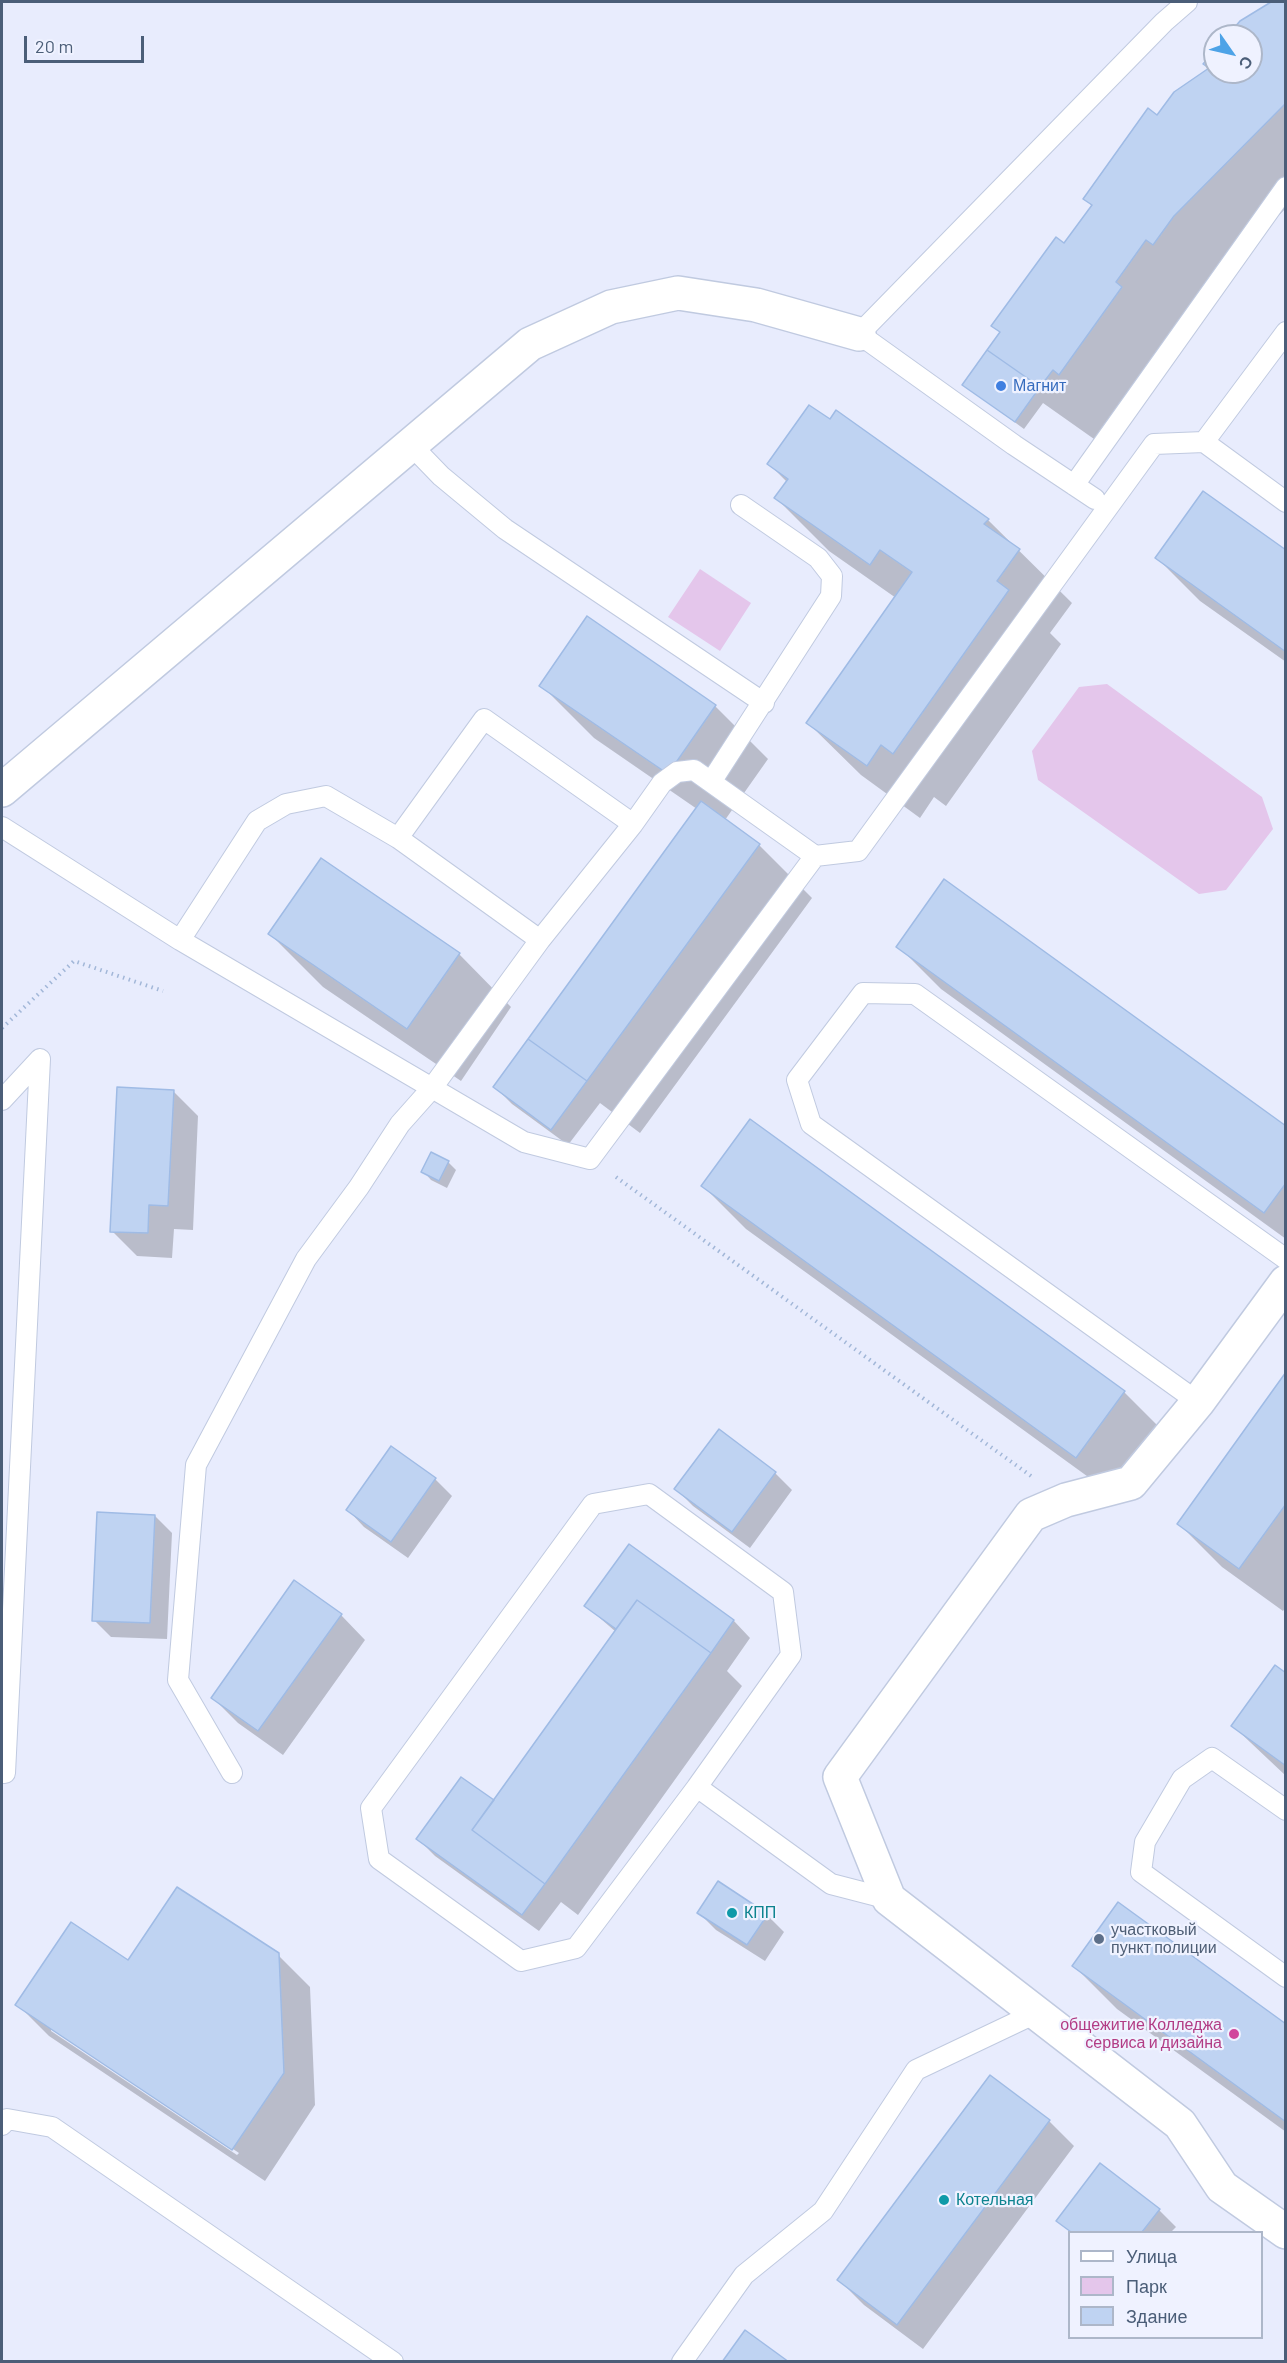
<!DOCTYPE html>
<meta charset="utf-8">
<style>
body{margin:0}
#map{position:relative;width:1287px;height:2363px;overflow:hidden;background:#e8ecfd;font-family:Barlow,sans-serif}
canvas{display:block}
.frame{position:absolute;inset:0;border:3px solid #4b5e78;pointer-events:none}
.legend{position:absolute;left:1068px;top:2231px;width:195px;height:108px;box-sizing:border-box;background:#eff2ff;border:2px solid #adb7c9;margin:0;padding:8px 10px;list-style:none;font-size:18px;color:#4b5e78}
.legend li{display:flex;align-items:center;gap:12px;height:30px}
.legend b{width:30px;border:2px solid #adb7c9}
.north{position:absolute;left:1203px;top:24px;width:60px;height:60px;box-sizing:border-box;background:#eff2ff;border:2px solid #adb7c9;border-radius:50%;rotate:124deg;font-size:16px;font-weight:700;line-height:24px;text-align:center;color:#4b5e78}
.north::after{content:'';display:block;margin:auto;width:21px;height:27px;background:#4da3e7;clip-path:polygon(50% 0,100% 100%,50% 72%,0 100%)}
.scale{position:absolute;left:24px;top:36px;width:120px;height:27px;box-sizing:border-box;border:3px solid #4b5e78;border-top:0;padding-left:8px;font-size:18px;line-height:21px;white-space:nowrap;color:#4b5e78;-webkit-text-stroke:4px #eff2ff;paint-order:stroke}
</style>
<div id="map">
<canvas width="1287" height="2363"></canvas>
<div class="frame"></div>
<ul class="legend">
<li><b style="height:8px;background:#fff"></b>Улица</li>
<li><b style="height:16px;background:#e4c6eb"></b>Парк</li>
<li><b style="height:16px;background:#bfd3f2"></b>Здание</li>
</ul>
<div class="north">С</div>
<div class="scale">20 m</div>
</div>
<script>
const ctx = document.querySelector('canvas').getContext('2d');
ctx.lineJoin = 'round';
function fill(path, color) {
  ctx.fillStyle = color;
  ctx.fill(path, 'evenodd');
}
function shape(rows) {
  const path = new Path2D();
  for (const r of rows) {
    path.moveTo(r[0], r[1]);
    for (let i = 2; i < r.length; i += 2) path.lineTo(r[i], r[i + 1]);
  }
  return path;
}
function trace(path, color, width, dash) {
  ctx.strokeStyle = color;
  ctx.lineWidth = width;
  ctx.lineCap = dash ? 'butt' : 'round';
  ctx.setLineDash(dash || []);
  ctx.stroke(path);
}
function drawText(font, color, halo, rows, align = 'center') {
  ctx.font = font + ' Barlow,sans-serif';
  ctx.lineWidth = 4.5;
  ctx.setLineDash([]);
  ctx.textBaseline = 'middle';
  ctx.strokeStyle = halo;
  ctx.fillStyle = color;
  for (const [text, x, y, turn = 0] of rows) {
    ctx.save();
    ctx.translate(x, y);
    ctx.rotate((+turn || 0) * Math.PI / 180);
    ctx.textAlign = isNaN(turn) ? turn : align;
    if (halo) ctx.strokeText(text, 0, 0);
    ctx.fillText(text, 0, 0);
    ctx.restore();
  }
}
const green = shape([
 [700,569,751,603,720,651,668,617],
 [1107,684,1262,797,1273,829,1226,890,1199,894,1038,780,1032,751,1079,687]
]);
const shadow = shape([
 [1274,2,1286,2,1286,208,1227,269,1200,292,1168,335,1174,341,1113,426,1106,422,1094,439,1043,403,1024,429,964,385,1001,333,993,325,1064,245,1093,207,1085,199,1157,117,1210,69,1205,64,1215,52,1215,72,1251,72,1251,36,1229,36,1241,22],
 [769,464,988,520,1072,603,1050,633,1061,644,946,806,934,797,920,818,861,775,808,723,896,598,829,551,776,498,787,482],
 [1286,552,1286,662,1200,601,1157,558],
 [541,685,715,706,768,759,725,820,759,845,812,898,640,1133,600,1103,568,1145,512,1104,495,1087,697,809,594,738],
 [270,934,459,954,511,1007,461,1081,323,987],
 [898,946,1286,1128,1286,1239,941,989],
 [173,1091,198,1116,193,1230,174,1229,172,1258,137,1256,112,1231],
 [448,1162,456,1170,447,1188,431,1180,423,1171],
 [703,1186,1124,1392,1167,1435,1120,1500,746,1229],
 [1286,1375,1286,1607,1283,1611,1222,1567,1179,1524],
 [719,1431,775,1473,792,1490,750,1548,693,1506,676,1489],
 [391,1448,435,1479,452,1496,408,1558,364,1527,348,1510],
 [155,1516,172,1533,167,1639,111,1637,94,1620],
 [629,1546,734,1621,750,1638,727,1671,742,1686,578,1915,561,1902,539,1931,435,1856,418,1839,494,1802,616,1632,586,1606],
 [341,1615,365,1640,283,1755,238,1723,213,1698],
 [1286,1674,1286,1776,1233,1726],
 [699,1913,767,1915,784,1932,765,1961,716,1930],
 [278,1955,310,1987,315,2105,265,2181,49,2036,17,2004,129,1962],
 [51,2027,239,2153,237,2155,51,2031],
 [1074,1966,1286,2025,1286,2132,1117,2009],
 [990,2077,1049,2121,1074,2146,923,2349,864,2305,839,2280],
 [1159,2210,1176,2227,1171,2232,1070,2232,1058,2221]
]);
const building = shape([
 [1271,2,1286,2,1286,103,1174,216,1153,245,1146,240,1116,282,1122,287,1059,375,1053,370,1040,387,987,350,1000,332,991,326,1056,237,1064,243,1092,205,1083,199,1148,108,1157,115,1174,92,1209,68,1203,64,1215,50,1215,72,1251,72,1251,36,1227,36,1240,21,1271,2],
 [987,350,1040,387,1015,422,962,385,987,350],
 [809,405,830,419,836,410,989,519,984,524,1020,549,997,581,1009,590,893,754,881,745,867,766,806,723,912,572,880,550,870,565,774,498,788,479,767,464,809,405],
 [1203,491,1286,550,1286,652,1155,558,1203,491],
 [587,616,716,705,668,774,539,686,587,616],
 [701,801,760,844,587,1081,528,1039,701,801],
 [321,858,460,953,407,1029,268,934,321,858],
 [944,879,1286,1126,1286,1183,1264,1213,896,947,944,879],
 [528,1039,587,1081,551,1130,493,1087,528,1039],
 [117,1087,174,1090,168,1206,149,1205,148,1233,110,1232,117,1087],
 [750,1119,1125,1391,1076,1458,701,1186,750,1119],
 [431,1152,449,1161,439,1181,421,1172,431,1152],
 [1286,1372,1286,1504,1239,1569,1177,1524,1286,1372],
 [719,1429,776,1472,732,1532,674,1489,719,1429],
 [391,1446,436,1478,391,1542,346,1510,391,1446],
 [97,1512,155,1515,150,1623,92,1621,97,1512],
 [629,1544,734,1620,711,1653,637,1600,616,1629,584,1606,629,1544],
 [294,1580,342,1614,258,1731,211,1698,294,1580],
 [637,1600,711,1653,545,1884,472,1830,637,1600],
 [1275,1665,1286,1673,1286,1766,1231,1726,1275,1665],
 [461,1777,494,1800,472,1830,545,1884,522,1915,416,1839,461,1777],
 [718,1881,768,1914,747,1945,697,1913,718,1881],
 [177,1887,279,1953,284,2073,232,2150,15,2005,71,1922,128,1960,177,1887],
 [1118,1902,1286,2024,1286,2122,1072,1966,1118,1902],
 [990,2075,1050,2120,897,2325,837,2280,990,2075],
 [1100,2163,1160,2209,1142,2232,1071,2232,1056,2221,1100,2163],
 [745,2330,789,2362,722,2362,745,2330]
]);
const path = shape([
 [2,1028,74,961,163,991],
 [616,1177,1031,1476]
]);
const lane = shape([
 [1204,442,1286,332],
 [411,445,441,476,505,529,764,703],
 [1074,485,1286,187],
 [1095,499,1014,445,859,334,1164,22,1187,2],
 [711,782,831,596,832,576,818,558,741,505],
 [2,827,180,940,524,1142,590,1159,815,856,858,851,1154,444,1204,442,1286,502],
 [398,838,540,940],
 [180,940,257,821,286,804,326,796,398,838,484,719,633,824],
 [2,1100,40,1059,5,1773,2,1773],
 [1198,1402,811,1124,797,1080,863,993,915,994,1286,1259],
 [232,1773,178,1680,196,1465,306,1259,359,1187,400,1124,432,1088,540,940,633,824,662,783,677,772,694,770,815,856],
 [697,1787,791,1655,783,1592,649,1494,593,1504,371,1808,379,1859,521,1961,576,1948,697,1787,831,1884,889,1899],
 [1286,1810,1212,1758,1182,1779,1145,1842,1141,1872,1286,1977],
 [2,2125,7,2119,52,2127,393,2362],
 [682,2362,744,2275,823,2211,916,2070,1036,2013]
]);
const street = shape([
 [2,790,530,344,611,307,678,293,756,305,859,334],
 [1286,1282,1198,1402,1131,1483,1066,1500,1031,1515,840,1777,889,1899,1180,2124,1222,2187,1286,2232]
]);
const markers = [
 [1001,386,6,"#3f7fe0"],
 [732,1913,6,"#0f9aa8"],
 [1099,1939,6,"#5c6f8a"],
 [1234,2034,6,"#d1479c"],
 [944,2200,6,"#0f9aa8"]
];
const shopNames = [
 ["Магнит",1013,386]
];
const cultureNames = [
 ["КПП",744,1913],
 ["Котельная",956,2200]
];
const serviceNames = [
 ["участковый",1111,1930],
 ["пункт полиции",1111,1948]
];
const hotelNames = [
 ["общежитие Колледжа",1222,2025],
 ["сервиса и дизайна",1222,2043]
];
fill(green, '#e4c6eb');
fill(shadow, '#0003');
fill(building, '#bfd3f2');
trace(building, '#9fbbe5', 1.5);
trace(lane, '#c0cae0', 22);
trace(street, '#c0cae0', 36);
trace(path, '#a2b7d8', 4, [1.5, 4.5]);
trace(lane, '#fff', 20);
trace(street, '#fff', 33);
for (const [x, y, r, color] of markers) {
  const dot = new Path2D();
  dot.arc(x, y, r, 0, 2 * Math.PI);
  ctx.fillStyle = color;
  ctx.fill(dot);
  trace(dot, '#eff2ff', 2);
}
drawText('16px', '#366cbe', '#eff2ff', shopNames, 'left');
drawText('16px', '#0d838f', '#eff2ff', cultureNames, 'left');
drawText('16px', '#4e5e75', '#eff2ff', serviceNames, 'left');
drawText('16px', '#b23c85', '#eff2ff', hotelNames, 'right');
</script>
